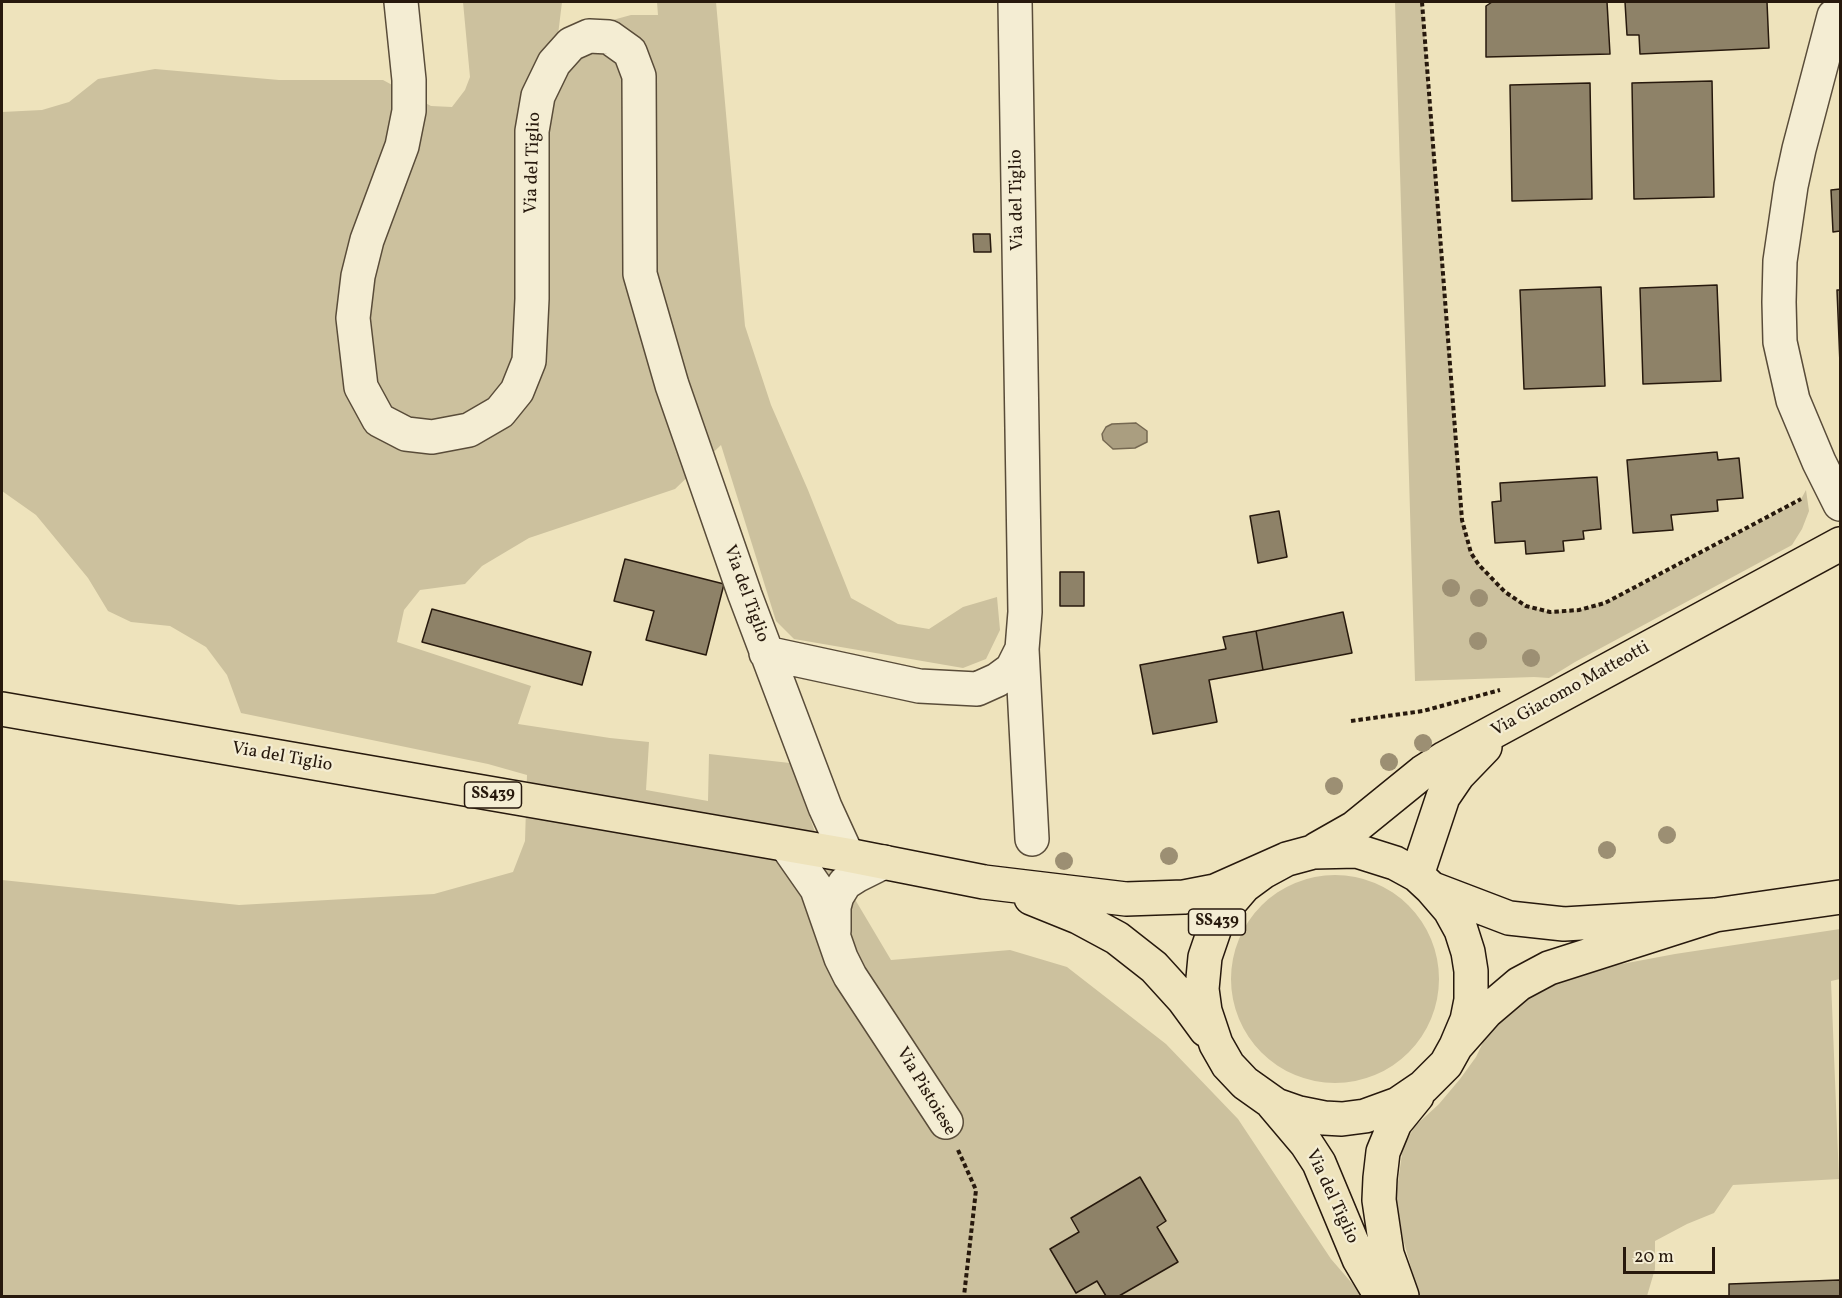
<!DOCTYPE html>
<style>
body{margin:0}
#map{position:relative;width:1842px;height:1298px;overflow:hidden;background:#eee3bc;font-family:Vollkorn,serif}
canvas{display:block}
.frame{position:absolute;inset:0;border:3px solid #27190d;pointer-events:none}
.scale{position:absolute;left:1623px;top:1247px;width:92px;height:27px;box-sizing:border-box;border:3px solid #27190d;border-top:0;padding-left:8px;font-size:18px;line-height:21px;white-space:nowrap;color:#27190d;-webkit-text-stroke:4px #f4edd3;paint-order:stroke}
</style>
<div id="map">
<canvas width="1842" height="1298"></canvas>
<div class="frame"></div>
<div class="scale">20 m</div>
</div>
<script>
const ctx = document.querySelector('canvas').getContext('2d');
ctx.lineJoin = 'round';
function fill(path, color) {
  ctx.fillStyle = color;
  ctx.fill(path, 'evenodd');
}
function shape(rows) {
  const path = new Path2D();
  for (const r of rows) {
    if (r.length === 3) {
      path.moveTo(r[0] + r[2], r[1]);
      path.arc(r[0], r[1], r[2], 0, 2 * Math.PI);
      continue;
    }
    path.moveTo(r[0], r[1]);
    for (let i = 2; i < r.length; i += 2) path.lineTo(r[i], r[i + 1]);
  }
  return path;
}
function trace(path, color, width, dash) {
  ctx.strokeStyle = color;
  ctx.lineWidth = width;
  ctx.lineCap = dash ? 'butt' : 'round';
  ctx.setLineDash(dash || []);
  ctx.stroke(path);
}
function drawText(font, color, halo, rows, align = 'center') {
  ctx.font = font + ' Vollkorn,serif';
  ctx.lineWidth = 4.5;
  ctx.setLineDash([]);
  ctx.textBaseline = 'middle';
  ctx.strokeStyle = halo;
  ctx.fillStyle = color;
  for (const [text, x, y, turn = 0] of rows) {
    ctx.save();
    ctx.translate(x, y);
    ctx.rotate((+turn || 0) * Math.PI / 180);
    ctx.textAlign = isNaN(turn) ? turn : align;
    if (halo) ctx.strokeText(text, 0, 0);
    ctx.fillText(text, 0, 0);
    ctx.restore();
  }
}
const green = shape([
 [463,2,562,2,558,35,631,15,658,15,657,2,716,2,745,326,771,405,808,490,851,598,898,624,929,629,963,607,997,597,1000,630,986,659,963,668,794,639,776,621,721,445,675,489,529,538,482,566,465,584,420,590,404,610,397,642,531,686,518,724,610,738,649,742,646,790,708,801,709,754,790,763,815,832,891,960,1010,950,1067,967,1166,1044,1238,1119,1331,1259,1363,1296,2,1296,2,880,239,905,434,894,513,872,525,841,527,775,488,764,241,713,227,675,206,647,170,626,131,622,108,611,88,578,36,515,2,491,2,112,42,110,69,102,98,79,155,69,279,80,383,80,431,106,452,107,465,90,470,77],
 [1395,2,1422,2,1462,520,1471,553,1479,565,1505,592,1526,606,1550,612,1579,610,1605,603,1663,574,1800,501,1806,490,1809,511,1802,529,1792,545,1575,662,1549,678,1534,677,1415,681],
 [1335,979,104],
 [1840,929,1840,979,1831,981,1839,1179,1733,1185,1714,1213,1687,1224,1655,1241,1655,1269,1647,1296,1419,1296,1403,1239,1396,1196,1403,1147,1415,1126,1439,1104,1460,1079,1476,1057,1488,1032,1506,1006,1548,985,1595,969,1675,954]
]);
const water = shape([
 [1136,423,1147,431,1147,442,1135,448,1113,449,1103,440,1102,434,1106,427,1112,424,1136,423]
]);
const building = shape([
 [1492,2,1607,2,1610,54,1486,57,1486,6,1492,2],
 [1625,2,1767,2,1769,48,1640,54,1639,35,1627,35,1625,2],
 [1712,81,1714,197,1634,199,1632,83,1712,81],
 [1590,83,1592,199,1512,201,1510,85,1590,83],
 [1840,189,1840,231,1833,232,1831,190,1840,189],
 [973,234,990,234,991,252,974,252,973,234],
 [1717,285,1721,381,1643,384,1640,288,1717,285],
 [1601,287,1605,386,1524,389,1520,290,1601,287],
 [1837,290,1840,290,1840,364,1837,290],
 [1717,452,1718,460,1739,458,1743,498,1717,500,1718,511,1671,515,1673,530,1633,533,1627,460,1717,452],
 [1597,477,1601,529,1583,531,1584,539,1563,541,1564,551,1526,554,1525,541,1495,543,1492,502,1501,501,1500,483,1597,477],
 [1279,511,1287,557,1258,563,1250,516,1279,511],
 [625,559,724,584,706,655,646,640,654,611,614,601,625,559],
 [1060,572,1084,572,1084,606,1060,606,1060,572],
 [432,609,591,652,582,685,422,642,432,609],
 [1343,612,1352,653,1263,670,1256,631,1343,612],
 [1256,631,1263,670,1209,680,1217,722,1153,734,1140,665,1226,649,1223,637,1256,631],
 [1140,1177,1166,1221,1157,1227,1178,1262,1119,1296,1106,1296,1097,1281,1076,1293,1050,1249,1079,1232,1071,1218,1140,1177],
 [1840,1280,1840,1296,1729,1296,1729,1284,1840,1280]
]);
const path = shape([
 [1422,2,1462,520,1471,553,1479,565,1505,592,1526,606,1550,612,1579,610,1605,603,1801,499],
 [1351,721,1423,711,1500,690],
 [958,1150,976,1190,964,1296]
]);
const minor = shape([
 [401,2,409,80,409,111,402,146,367,240,358,276,353,318,361,387,379,420,406,434,432,437,469,430,500,412,517,391,529,361,532,299,532,131,538,96,554,63,571,44,589,36,609,37,630,52,639,76,640,274,672,385,745,595,825,807,847,855],
 [1015,2,1025,612,1022,649,1032,839],
 [1834,16,1799,149,1791,186,1780,261,1779,302,1780,342,1793,400,1819,462,1840,504],
 [766,653,919,686,977,689,997,680,1012,669,1022,649],
 [787,846,817,889,841,958,850,976,946,1122],
 [834,931,834,907,837,896,845,883,856,876,884,862]
]);
const major = shape([
 [2,709,847,855,984,882,1126,899,1184,897,1215,891,1287,859],
 [1317,849,1354,828,1423,772,1445,758,1840,544],
 [1417,875,1443,797,1458,775,1485,747],
 [1433,889,1509,918,1564,924,1715,915,1840,897],
 [1031,898,1078,917,1117,938,1154,967,1184,1000,1206,1030],
 [1456,1046,1467,1020,1471,1000,1471,971,1468,952,1461,930,1450,910,1431,888,1417,875,1395,863,1357,851,1313,852,1287,859,1263,872,1244,886,1226,907,1217,922,1205,957,1202,989,1205,1011,1216,1044,1228,1065,1245,1083,1276,1105,1299,1113,1324,1118,1342,1119,1365,1116,1398,1104,1423,1087,1446,1064,1456,1046,1486,1012,1519,984,1549,968,1715,915],
 [1273,1104,1306,1143,1319,1163,1359,1259,1381,1296],
 [1402,1296,1387,1254,1379,1200,1380,1178,1383,1152,1395,1123,1417,1096]
]);
const trees = [
 [1451,588],
 [1479,598],
 [1478,641],
 [1531,658],
 [1423,743],
 [1389,762],
 [1334,786],
 [1667,835],
 [1607,850],
 [1169,856],
 [1064,861]
];
const shields = [
 [493,795,57],
 [1217,922,57]
];
const shieldNames = [
 ["SS439",493,795],
 ["SS439",1217,922]
];
const streetNames = [
 ["Via del Tiglio",534,163,-88],
 ["Via del Tiglio",1018,200,-91],
 ["Via del Tiglio",745,594,70],
 ["Via Giacomo Matteotti",1571,690,-29],
 ["Via del Tiglio",282,758,10],
 ["Via Pistoiese",925,1092,59],
 ["Via del Tiglio",1331,1197,65]
];
fill(green, '#ccc19e');
fill(water, '#aa9e80');
trace(water, '#766952', 1.5);
fill(building, '#8e8268');
trace(building, '#27190d', 1.5);
trace(minor, '#594c39', 36);
trace(major, '#27190d', 36);
trace(path, '#27190d', 4, [4.5, 3]);
trace(minor, '#f4edd3', 33);
trace(major, '#eee3bc', 33);
ctx.fillStyle = '#9c8f73';
for (const [x, y] of trees) {
  ctx.beginPath();
  ctx.arc(x, y, 9, 0, 2 * Math.PI);
  ctx.fill();
}
for (const [x, y, w] of shields) {
  const box = new Path2D();
  box.roundRect(x - w / 2, y - 13, w, 26, 4.5);
  ctx.fillStyle = '#f4edd3';
  ctx.fill(box);
  trace(box, '#27190d', 1.5);
}
drawText('bold 16px', '#27190d', null, shieldNames);
drawText('18px', '#27190d', '#f4edd3', streetNames);
</script>
